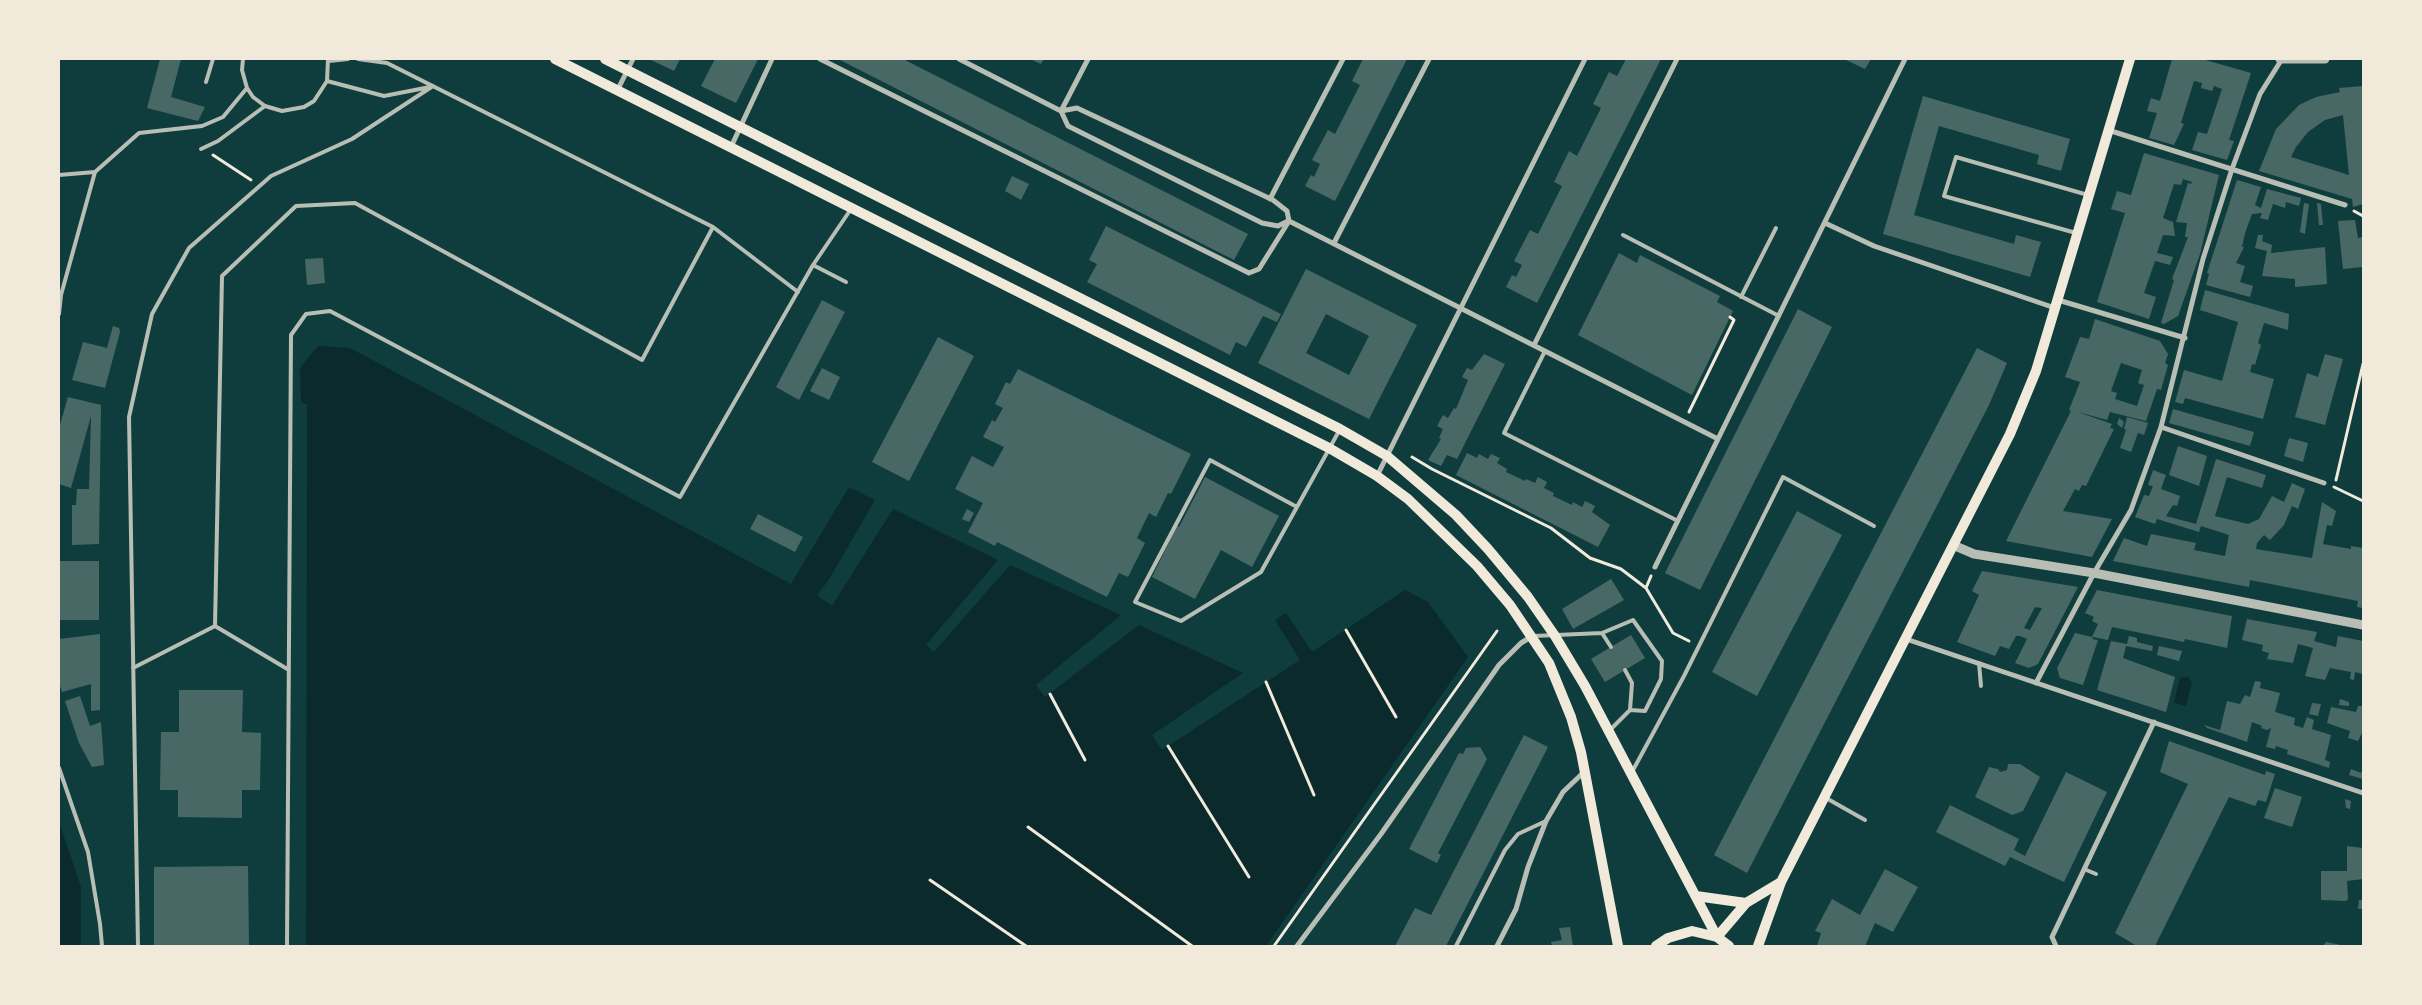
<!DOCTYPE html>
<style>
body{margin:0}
#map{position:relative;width:2422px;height:1005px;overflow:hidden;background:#0f3d3e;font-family:Mulish,sans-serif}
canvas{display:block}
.frame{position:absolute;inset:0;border:60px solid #f1e9da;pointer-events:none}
</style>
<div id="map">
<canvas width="2422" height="1005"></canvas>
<div class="frame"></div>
</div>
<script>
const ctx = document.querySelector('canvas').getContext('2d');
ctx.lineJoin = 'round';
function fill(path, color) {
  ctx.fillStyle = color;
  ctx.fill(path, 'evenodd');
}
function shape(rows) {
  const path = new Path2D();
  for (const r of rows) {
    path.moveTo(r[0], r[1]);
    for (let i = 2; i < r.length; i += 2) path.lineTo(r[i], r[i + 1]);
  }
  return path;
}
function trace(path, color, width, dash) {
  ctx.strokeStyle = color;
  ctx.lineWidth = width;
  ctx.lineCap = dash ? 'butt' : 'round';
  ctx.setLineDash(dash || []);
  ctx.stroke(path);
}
const water = shape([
 [318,346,350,348,791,584,849,487,875,500,828,581,817,595,832,606,893,509,998,560,926,645,934,652,1010,565,1121,615,1036,685,1045,697,1139,625,1243,673,1152,735,1162,750,1300,660,1275,620,1286,613,1312,652,1405,590,1428,602,1468,657,1266,946,306,946,307,404,301,403,300,368],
 [2184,677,2188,677,2192,682,2186,706,2174,703,2180,678],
 [59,822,81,887,81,946,59,946]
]);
const building = shape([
 [160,59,181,59,171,97,205,107,198,121,147,108],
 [649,59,680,59,674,71],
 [715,59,758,59,736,103,701,86],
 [838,59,903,59,1248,234,1234,260],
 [1030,59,1044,59,1041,64],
 [1363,59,1407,59,1335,201,1305,186,1311,175,1314,177,1320,164,1312,160,1328,130,1335,134,1360,85,1352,81],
 [1626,59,1661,59,1537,303,1506,287,1512,275,1516,277,1522,265,1514,261,1530,230,1538,234,1562,186,1554,182,1569,151,1577,156,1601,108,1593,104,1609,72,1617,76],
 [1844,59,1871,59,1865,69],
 [2172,59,2202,59,2251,73,2229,140,2234,141,2227,160,2192,150,2198,132,2207,134,2222,89,2214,86,2212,91,2201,88,2202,83,2194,81,2181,123,2184,124,2174,145,2149,138,2157,113,2147,111,2151,98,2160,101],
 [2363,86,2363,204,2353,207,2352,199,2259,171,2276,129,2299,105,2316,97,2340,92,2339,88],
 [2343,115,2349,175,2291,157,2296,147,2308,132,2325,120],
 [1923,96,2070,139,2061,171,2037,164,2039,155,1939,126,1914,215,2014,244,2016,235,2041,242,2030,277,1883,234],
 [2144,153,2219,175,2200,254,2178,316,2164,324,2161,323,2174,280,2172,279,2188,237,2185,237,2187,223,2176,222,2188,183,2191,184,2192,182,2183,179,2181,185,2174,184,2163,218,2173,222,2175,236,2163,235,2157,253,2173,257,2170,265,2155,261,2144,293,2156,297,2149,319,2097,302,2125,213,2111,209,2117,191,2131,195],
 [1012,176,1029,184,1021,200,1005,191],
 [2237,180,2261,187,2255,205,2261,208,2267,189,2301,198,2299,206,2286,202,2285,208,2273,204,2268,220,2260,218,2262,213,2252,214,2245,233,2242,247,2244,247,2236,263,2245,266,2240,282,2253,286,2250,297,2206,285,2209,274,2207,273],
 [2304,203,2309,204,2305,234,2300,232],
 [2317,203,2321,204,2323,225,2319,225],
 [2355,220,2358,238,2363,237,2363,267,2343,269,2338,221],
 [1106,226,1281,314,1277,322,1263,316,1246,347,1236,342,1230,355,1087,282,1097,264,1089,260],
 [2258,235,2263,235,2262,241,2272,245,2271,253,2325,247,2327,284,2295,287,2295,279,2262,276,2267,251,2255,248],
 [1619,253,1637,263,1640,255,1720,296,1717,302,1733,311,1692,395,1578,335],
 [323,258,325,283,307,285,305,259],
 [1306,269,1417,325,1369,419,1258,363],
 [1326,314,1369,336,1349,375,1306,353],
 [2205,290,2289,314,2288,330,2264,323,2258,343,2261,345,2255,365,2252,364,2250,372,2274,379,2263,419,2185,398,2183,404,2175,402,2184,370,2222,381,2238,322,2200,310],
 [822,300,845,312,799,400,776,387],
 [1798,309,1832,327,1700,590,1665,573],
 [2095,319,2160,341,2168,354,2165,363,2168,365,2161,390,2157,389,2146,421,2110,412,2107,420,2078,412,2112,424,2110,428,2114,429,2086,486,2082,485,2079,491,2075,489,2063,511,2112,519,2092,557,2006,541,2071,411,2069,410,2080,382,2065,377,2080,337,2089,339],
 [2121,363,2142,370,2138,383,2144,385,2137,406,2115,399,2117,393,2111,391],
 [113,326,119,328,120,332,105,388,72,380,83,342,107,348],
 [938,337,974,356,909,481,872,462],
 [1977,348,2007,363,1989,405,1747,873,1714,855],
 [1484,354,1505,364,1457,459,1447,455,1441,466,1428,460,1441,439,1439,438,1443,429,1437,426,1443,415,1448,418,1454,408,1456,409,1468,380,1462,377,1467,368,1472,370],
 [2325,354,2343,359,2325,425,2295,417,2307,373,2318,377],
 [822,368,840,377,829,400,810,391],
 [1018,369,1191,454,1171,494,1168,493,1156,517,1149,513,1137,538,1145,543,1128,577,1119,573,1107,597,997,542,995,546,968,532,983,503,955,489,972,456,993,467,1004,447,983,437,992,420,995,422,1003,408,995,404,1006,382,1010,384],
 [68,397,101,405,99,544,72,545,72,505,76,505,77,489,89,489,91,416,71,488,59,484,59,428],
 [2173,409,2254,432,2250,446,2169,423],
 [2127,417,2148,423,2144,435,2138,433,2131,452,2120,448,2126,430,2124,429],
 [2119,418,2124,422,2122,428,2117,424],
 [2289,438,2308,443,2303,462,2284,456],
 [2178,446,2207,456,2199,486,2169,475],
 [1467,453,1477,458,1479,454,1488,459,1491,454,1500,458,1497,463,1507,469,1506,472,1525,481,1526,479,1535,483,1538,477,1547,482,1544,488,1554,493,1553,496,1572,505,1573,502,1582,507,1585,501,1595,506,1592,512,1610,525,1598,547,1456,475],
 [2216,459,2266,475,2262,488,2227,477,2215,516,2248,524,2259,519,2272,496,2284,502,2292,483,2305,489,2298,509,2292,506,2284,525,2270,540,2264,535,2257,543,2256,549,2312,558,2322,502,2336,511,2332,526,2327,525,2323,544,2351,549,2351,546,2363,548,2363,608,2357,607,2358,601,2250,580,2249,587,2113,561,2124,538,2147,546,2151,534,2196,543,2194,550,2225,556,2229,535,2201,526,2199,532,2157,519,2155,524,2135,517,2144,495,2149,496,2153,486,2148,485,2153,470,2166,475,2161,489,2180,496,2177,506,2173,505,2166,516,2196,524],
 [1205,477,1279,516,1252,567,1221,550,1195,599,1152,577,1177,526,1179,527],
 [967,509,974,513,969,522,962,519],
 [1797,511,1842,535,1757,696,1712,672],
 [758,514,803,537,795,552,750,529],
 [59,561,99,561,99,620,59,620],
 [1982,571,2078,587,2038,664,2029,668,2015,663,2027,639,2020,636,2016,636,2009,649,2000,646,1995,656,1957,642,1979,595,1972,591],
 [2035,607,2042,608,2030,630,2024,628],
 [1611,579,1624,600,1573,629,1562,609],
 [2097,590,2232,616,2227,648,2185,639,2184,642,2112,627,2108,640,2093,637,2092,639,2098,640,2083,685,2060,678,2057,668,2075,633,2092,637,2098,624,2092,621,2094,617,2085,613],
 [2247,619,2317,632,2314,641,2336,647,2338,636,2363,641,2363,674,2355,672,2354,680,2350,679,2351,672,2330,668,2325,680,2305,676,2313,648,2298,644,2293,663,2267,659,2269,653,2262,651,2263,645,2242,640],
 [100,634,100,710,91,711,91,684,62,692,59,683,59,639],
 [1631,635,1645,658,1605,682,1591,659],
 [2129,636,2137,638,2137,642,2153,646,2152,651,2126,646,2123,658,2175,677,2166,712,2097,690,2111,641,2127,644],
 [2159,646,2182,651,2179,661,2157,655],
 [2255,681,2261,682,2260,688,2280,693,2275,712,2295,718,2294,725,2303,728,2307,717,2314,720,2312,729,2331,735,2325,760,2330,762,2329,768,2287,754,2288,750,2276,746,2275,749,2266,747,2271,728,2267,730,2261,728,2262,726,2252,722,2247,742,2207,728,2204,725,2220,730,2227,701,2240,704,2245,695,2250,697],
 [179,690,243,690,242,732,261,733,260,790,242,790,242,818,178,817,178,790,160,790,161,732,179,732],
 [80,696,90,726,101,722,104,765,92,767,79,743,65,701],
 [2340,699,2349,702,2349,706,2339,705],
 [2312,703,2321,704,2318,716,2309,714],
 [2358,706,2363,706,2363,731,2358,741,2348,738,2350,731,2327,723,2331,707,2356,712],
 [1524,735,1548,747,1446,946,1395,946,1415,908,1431,915],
 [2169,741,2265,775,2266,771,2275,774,2266,802,2258,800,2255,806,2229,797,2155,946,2137,946,2115,933,2188,784,2160,772],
 [1480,747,1487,759,1438,853,1441,855,1437,863,1409,849,1459,753,1463,754,1466,748],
 [2008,764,2020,764,2040,777,2023,811,2012,815,1975,797,1989,767,1998,769,2000,772,2007,770],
 [2363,768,2363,779,2349,775,2351,769,2361,773],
 [2066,772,2107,792,2064,882,2010,857,2005,866,1936,832,1950,805,2019,839,2014,850,2025,856],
 [2275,788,2302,797,2292,827,2264,818],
 [2345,799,2351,801,2350,809,2346,808],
 [2347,846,2363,848,2363,879,2347,881,2348,899,2346,901,2321,900,2321,871,2347,871],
 [248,866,249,946,154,946,154,867],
 [1885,869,1918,887,1893,932,1875,923,1865,946,1817,946,1821,933,1815,931,1832,899,1860,915],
 [2359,900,2363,900,2363,909,2358,909],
 [1570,927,1573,946,1552,946,1551,942,1562,940,1559,928],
 [2326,942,2341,945,2341,946,2323,946]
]);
const path = shape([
 [213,155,251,180],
 [2354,211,2363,216],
 [1689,412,1734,320,1730,317],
 [1412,457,1432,469,1551,528,1590,558,1621,569,1646,588],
 [2336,480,2363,364],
 [2334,487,2363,501],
 [1651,576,1646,588,1673,633,1689,641],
 [1346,630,1396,717],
 [1266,682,1314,795],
 [1050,694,1085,760],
 [1168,746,1249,877],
 [1028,827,1192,946],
 [930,880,1026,946],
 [1274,946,1497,631]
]);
const service = shape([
 [243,59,242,70,247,88,253,97,265,106,282,111,304,107,314,101,327,81,328,59],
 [329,61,348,59],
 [327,81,384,96,430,87],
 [206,82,213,59],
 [201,149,218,141,265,106],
 [59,175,95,172],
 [713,227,798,292],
 [2076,233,1944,196,1956,157,2088,195],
 [1623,235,1779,316],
 [813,265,846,282],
 [1741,297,1776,228],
 [59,314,61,295,95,172,139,133,202,126,223,117,247,88],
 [1545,351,1504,433,1678,521],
 [1297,507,1210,460,1135,602,1181,621,1261,572,1339,431],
 [215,626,289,670],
 [1602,633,1633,620,1662,661,1661,679,1645,711,1630,710],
 [1534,636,1602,633,1611,647],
 [1979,663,1981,686],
 [133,668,215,626,222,276,296,206,355,203,642,360,713,227,387,63,358,59],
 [1610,730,1630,710,1632,683,1625,670],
 [59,768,88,852,100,924,102,946],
 [1632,772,1684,676,1783,477,1874,526],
 [1826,798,1865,820],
 [2084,869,2096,874],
 [138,946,129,417,152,314,189,248,271,176,352,139,433,86],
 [287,946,291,335,306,314,330,311,680,497,813,265,851,209],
 [1456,946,1505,850,1518,834,1546,821]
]);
const minor = shape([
 [820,59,1249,273,1259,269,1289,221],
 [959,59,1061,111,1077,108,1273,200,1287,211,1289,221],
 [618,89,633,59],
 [1061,111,1068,126,1262,223,1278,226,1288,221],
 [1061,111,1088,59],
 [2108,130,2345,205],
 [731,147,772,59],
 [1270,199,1343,59],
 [1289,221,1718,439],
 [1825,223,1874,246,2055,308],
 [1334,243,1429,59],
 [2058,300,2185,338],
 [1534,345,1677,59],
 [2161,427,2324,483],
 [1377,476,1585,59],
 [1655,567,1905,59],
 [1906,639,2363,793],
 [2036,683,2094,573,2131,510,2161,427,2203,259,2232,169,2260,94,2282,59],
 [1297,946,1381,834,1499,665,1521,643,1531,637],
 [1497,946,1516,909,1528,867,1546,821,1563,792,1585,771],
 [2056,946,2052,937,2154,722]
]);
const tertiary = shape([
 [2280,59,2325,59],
 [1953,545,1974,554,2094,573,2363,625]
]);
const secondary = shape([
 [555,59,1329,448,1377,476,1408,499,1477,566,1510,605,1549,663,1571,717,1581,752,1618,946],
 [605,59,1340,429,1387,456,1456,515,1488,549,1528,597,1555,636,1585,686,1717,937],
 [1696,896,1746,903],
 [1717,937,1746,903,1781,882],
 [1656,946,1668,938,1692,931,1717,937,1729,946],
 [1758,946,1781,882,2010,434,2036,371,2130,59]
]);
fill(water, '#0a2a2b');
fill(building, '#486865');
trace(path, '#f1e9da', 3);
trace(service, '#b8beb3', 4);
trace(minor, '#b8beb3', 5);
trace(tertiary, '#b8beb3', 9);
trace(secondary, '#f1e9da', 10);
</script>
